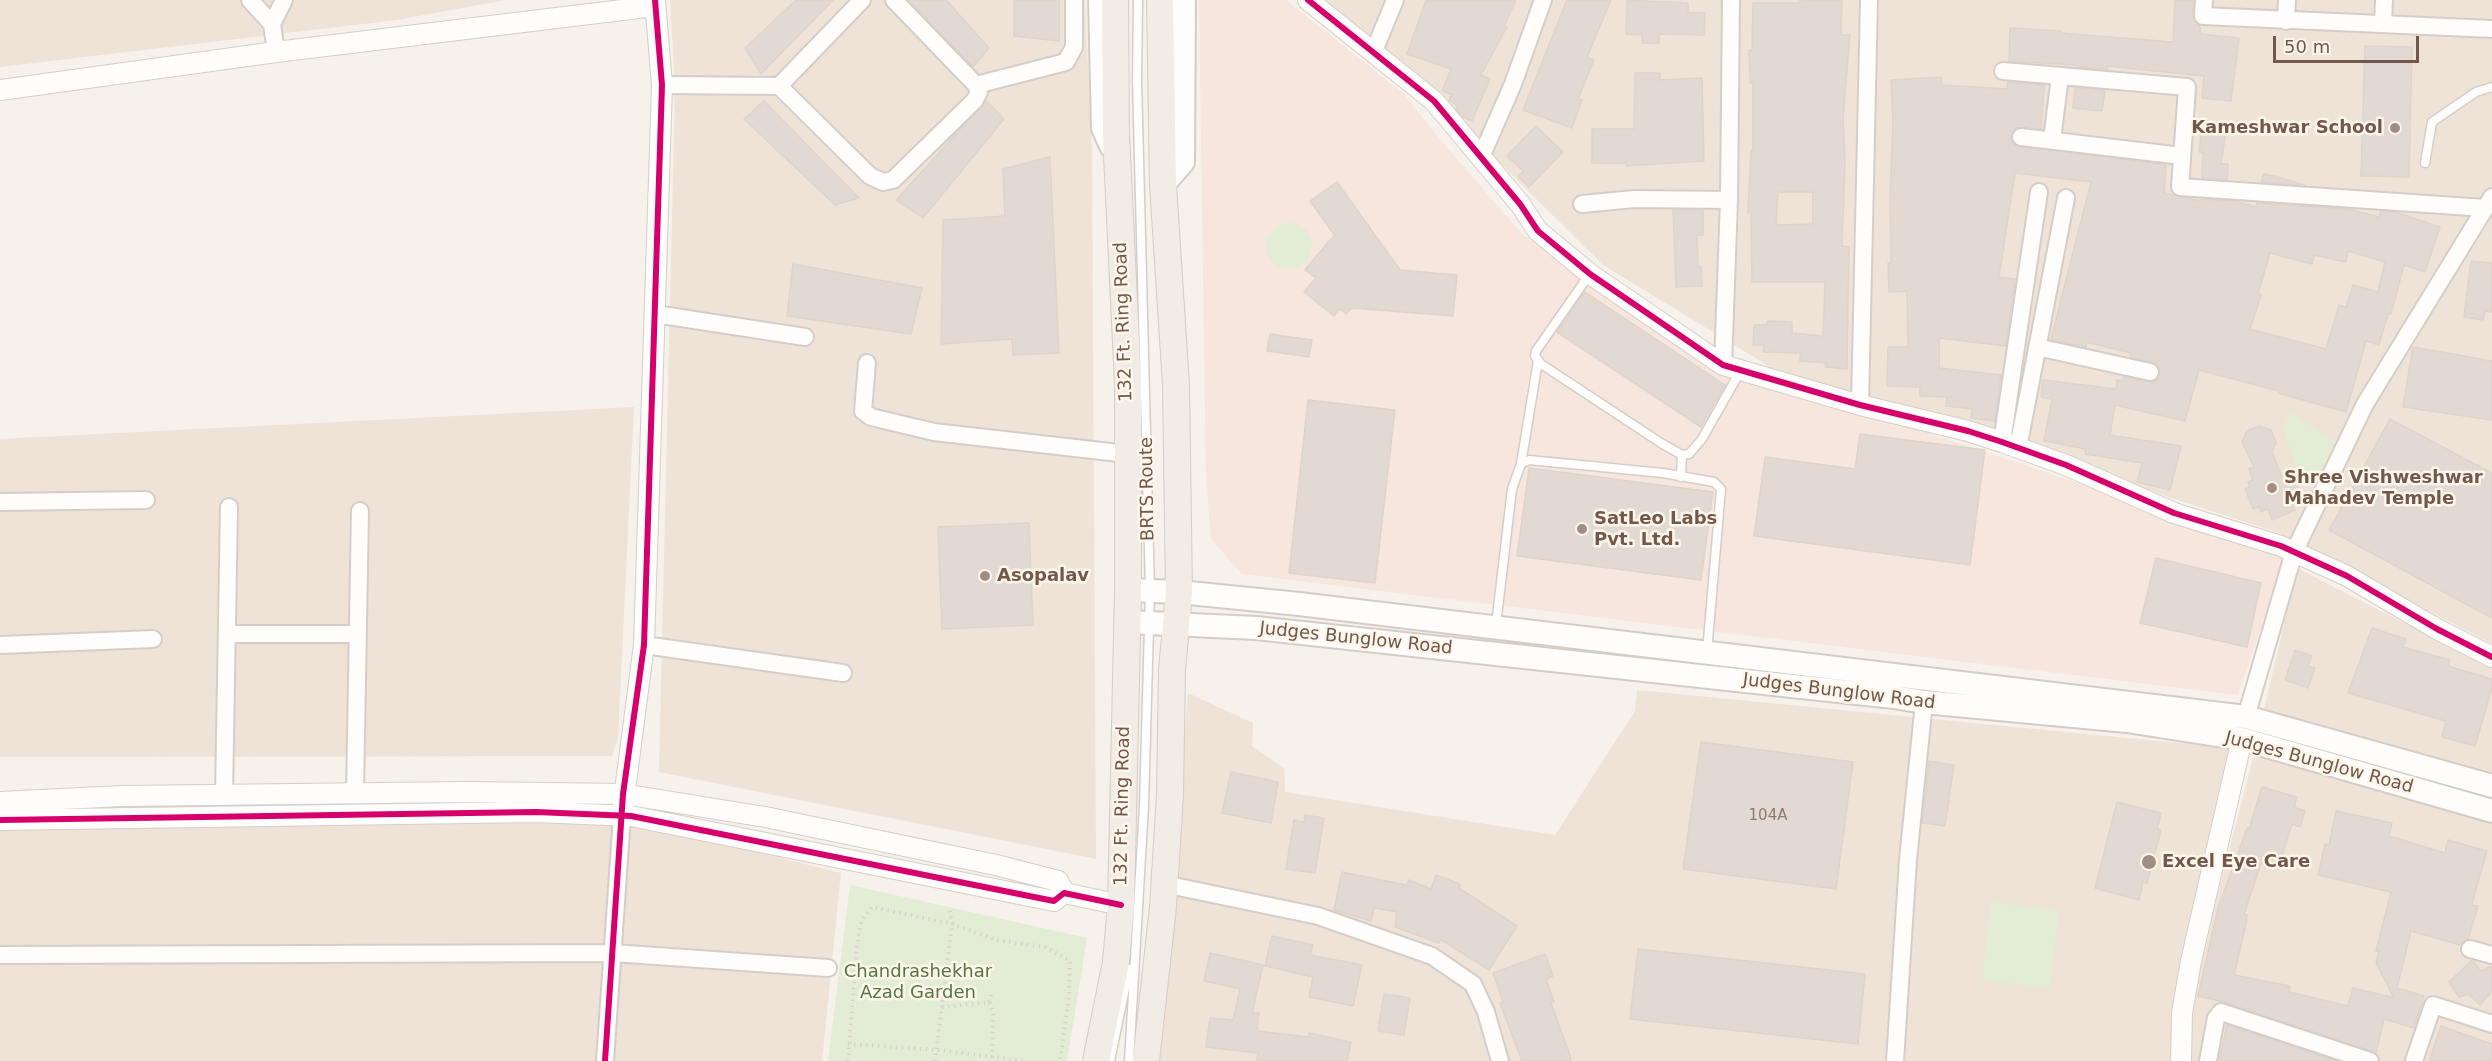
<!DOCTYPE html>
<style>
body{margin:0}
#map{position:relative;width:2492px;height:1061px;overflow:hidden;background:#f6f1ea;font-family:"DejaVu Sans",sans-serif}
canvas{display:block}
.scale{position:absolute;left:2273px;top:36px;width:146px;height:27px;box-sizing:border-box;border:3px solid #72584b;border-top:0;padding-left:8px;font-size:18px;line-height:21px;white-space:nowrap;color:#72584b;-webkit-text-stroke:4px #fef6ea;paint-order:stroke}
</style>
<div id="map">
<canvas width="2492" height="1061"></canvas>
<div class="scale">50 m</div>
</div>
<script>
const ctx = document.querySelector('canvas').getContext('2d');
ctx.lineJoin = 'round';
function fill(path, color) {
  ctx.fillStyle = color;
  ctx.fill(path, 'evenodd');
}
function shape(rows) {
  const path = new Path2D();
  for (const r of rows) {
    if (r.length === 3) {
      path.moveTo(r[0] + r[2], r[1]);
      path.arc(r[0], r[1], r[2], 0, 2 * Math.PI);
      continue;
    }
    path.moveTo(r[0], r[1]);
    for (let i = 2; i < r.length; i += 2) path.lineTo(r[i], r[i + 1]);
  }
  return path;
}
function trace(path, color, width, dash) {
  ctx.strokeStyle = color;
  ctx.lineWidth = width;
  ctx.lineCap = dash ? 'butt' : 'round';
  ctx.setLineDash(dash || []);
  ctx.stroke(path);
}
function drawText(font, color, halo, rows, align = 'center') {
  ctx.font = font + ' "DejaVu Sans",sans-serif';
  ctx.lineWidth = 5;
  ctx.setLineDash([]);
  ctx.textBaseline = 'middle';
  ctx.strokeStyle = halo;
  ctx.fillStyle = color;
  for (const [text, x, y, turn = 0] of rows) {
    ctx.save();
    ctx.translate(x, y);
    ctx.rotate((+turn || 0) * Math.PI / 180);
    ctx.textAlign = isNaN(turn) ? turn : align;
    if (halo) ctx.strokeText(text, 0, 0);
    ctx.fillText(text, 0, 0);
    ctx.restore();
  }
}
const residential = shape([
 [0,0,506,0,397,20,0,67],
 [670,0,1085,0,1092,156,1096,859,659,772,675,87],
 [1317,0,2492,0,2492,644,2279,533,1772,368,1603,265,1489,152],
 [634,407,618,738,612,756,0,757,0,439],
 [2297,568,2492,668,2492,1061,2185,1061,2195,981,2251,766],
 [1637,690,2230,748,2172,1012,2170,1061,1156,1061,1188,693,1253,723,1252,746,1284,768,1285,792,1555,835,1635,711],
 [607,815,841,873,822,1061,0,1061,0,820]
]);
const commercial = shape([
 [1199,0,1286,0,1404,94,1438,137,1523,235,1736,369,2162,511,2285,558,2238,695,1242,574,1211,539,1206,477]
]);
const green = shape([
 [1289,246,23],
 [2290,412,2335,441,2315,485,2299,476,2283,428],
 [850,885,1087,938,1067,1061,828,1061],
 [1991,902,2059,910,2050,988,1982,980]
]);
const building = shape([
 [796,0,833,0,761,74,745,48,796,0],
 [909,0,946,0,989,48,973,67,909,0],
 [1014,0,1059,0,1059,41,1014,36,1014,0],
 [1426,0,1516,0,1504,26,1507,27,1481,75,1490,79,1472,121,1463,117,1456,109,1458,106,1449,100,1452,95,1442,91,1451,69,1407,54,1426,0],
 [1567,0,1611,0,1587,57,1594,60,1578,99,1582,100,1572,128,1523,110,1567,0],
 [1627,0,1688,3,1688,13,1705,13,1704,35,1659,34,1659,43,1642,43,1642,35,1626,34,1627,0],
 [1800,0,1842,0,1841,35,1850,35,1843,118,1845,161,1842,246,1849,247,1847,369,1825,367,1826,363,1800,361,1800,353,1763,352,1764,345,1753,345,1754,325,1767,325,1768,321,1792,322,1792,333,1823,336,1825,282,1752,282,1751,213,1748,212,1751,150,1753,150,1753,83,1750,83,1749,50,1752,50,1753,3,1800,3,1800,0],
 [1778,192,1813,192,1813,224,1776,225,1778,192],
 [2175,0,2193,0,2193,16,2194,21,2200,26,2200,34,2239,38,2231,101,2202,98,2204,76,2107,66,2107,69,2077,67,2077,65,2009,61,2010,28,2061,31,2061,33,2173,42,2175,0],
 [2365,46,2412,47,2409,177,2361,176,2365,46],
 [1635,73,1660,73,1660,80,1702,78,1704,161,1626,166,1626,163,1592,163,1592,129,1634,129,1635,73],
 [1941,77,1942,85,2007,89,2008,82,2044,85,2041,129,2016,128,2011,135,2014,145,2166,165,2164,193,2201,201,2201,199,2234,201,2256,207,2257,203,2348,209,2379,217,2381,211,2395,212,2440,227,2425,272,2404,265,2391,314,2388,314,2379,345,2366,341,2346,412,2278,393,2279,391,2199,370,2185,421,2115,405,2110,435,2181,446,2170,490,2137,482,2142,463,2085,454,2086,449,2044,441,2052,399,2041,397,2043,380,2116,389,2117,380,2123,381,2124,377,2154,382,2158,379,2160,369,2153,362,2130,357,2131,353,2086,342,2086,347,2051,339,2091,182,2015,173,1999,277,2015,279,2006,346,1939,338,1939,368,2001,375,1995,421,1971,418,1972,409,1946,406,1947,397,1920,396,1920,387,1887,386,1888,347,1908,347,1907,291,1889,292,1888,263,1891,263,1890,195,1893,123,1891,80,1941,77],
 [2348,251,2385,262,2378,292,2353,285,2346,307,2339,305,2326,349,2250,329,2261,295,2258,294,2270,253,2312,264,2314,255,2346,262,2348,251],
 [2075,88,2105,90,2102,111,2073,108,2075,88],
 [764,101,859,198,835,205,744,119,764,101],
 [986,101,1004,119,923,218,896,200,986,101],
 [1536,126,1563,152,1529,187,1518,176,1523,171,1507,156,1536,126],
 [2202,128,2226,131,2221,164,2228,164,2227,180,2202,178,2203,152,2199,152,2202,128],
 [1050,157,1059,353,1013,355,1012,339,941,344,943,220,1005,216,1003,169,1050,157],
 [2263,174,2274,176,2305,185,2262,182,2263,174],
 [1337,182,1400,270,1457,275,1453,316,1352,308,1346,314,1340,309,1334,316,1304,292,1316,278,1305,270,1328,242,1335,236,1310,201,1337,182],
 [1673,210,1703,210,1703,235,1697,235,1698,267,1701,267,1702,286,1676,287,1673,210],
 [2471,261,2491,263,2492,312,2485,311,2483,320,2464,317,2471,261],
 [793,264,922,288,911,334,787,316,793,264],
 [1585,292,1725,385,1701,427,1557,332,1585,292],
 [1270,334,1312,340,1309,357,1267,351,1270,334],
 [2413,347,2492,361,2492,420,2403,407,2413,347],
 [1308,400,1395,410,1375,583,1289,573,1308,400],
 [2390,419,2492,473,2492,618,2329,530,2390,419],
 [2259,426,2271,430,2276,443,2272,452,2282,477,2292,472,2298,487,2287,492,2295,510,2272,520,2268,509,2261,512,2259,506,2253,509,2245,489,2250,487,2248,482,2253,480,2249,469,2254,467,2242,442,2247,431,2259,426],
 [1860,434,1985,450,1970,565,1754,536,1765,457,1855,469,1860,434],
 [1529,468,1713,492,1701,580,1517,556,1529,468],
 [1029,523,1033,625,942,629,938,527,1029,523],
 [2156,558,2261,583,2247,647,2140,623,2156,558],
 [2372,628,2406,639,2403,647,2450,660,2448,666,2492,679,2492,688,2475,746,2442,737,2446,721,2348,693,2372,628],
 [2295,650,2312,656,2308,666,2315,668,2308,688,2285,680,2295,650],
 [1701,742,1853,762,1836,889,1683,869,1701,742],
 [1929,761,1954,765,1945,826,1922,823,1929,761],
 [1231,772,1278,782,1271,823,1222,813,1231,772],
 [2262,787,2297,797,2294,807,2305,811,2300,827,2292,824,2278,869,2261,863,2244,914,2247,915,2245,928,2234,975,2290,986,2289,992,2348,1006,2353,988,2394,998,2376,963,2379,951,2376,951,2391,892,2318,875,2325,844,2329,845,2336,811,2392,823,2389,836,2445,853,2448,840,2487,851,2475,893,2472,905,2478,906,2468,939,2460,945,2411,931,2397,988,2424,996,2414,1028,2384,1019,2376,1053,2224,1002,2198,996,2218,908,2247,828,2249,829,2262,787],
 [2117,802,2161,813,2157,829,2161,830,2147,883,2143,882,2139,900,2095,888,2117,802],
 [1305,815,1324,818,1315,873,1286,869,1294,820,1304,822,1305,815],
 [1342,872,1407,885,1409,880,1431,889,1436,875,1460,884,1459,888,1517,926,1489,970,1440,939,1439,943,1395,927,1397,912,1374,908,1371,921,1334,910,1342,872],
 [1272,936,1313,945,1310,955,1362,965,1353,1006,1309,997,1313,977,1265,966,1272,936],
 [1638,949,1865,974,1858,1044,1630,1019,1638,949],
 [1210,953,1263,965,1252,1013,1259,1013,1257,1031,1309,1037,1309,1033,1351,1042,1347,1061,1257,1061,1258,1053,1206,1047,1210,1018,1233,1020,1240,989,1204,981,1210,953],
 [1545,954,1553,976,1546,979,1554,1002,1551,1003,1572,1061,1522,1061,1500,1003,1503,1002,1493,973,1545,954],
 [2472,960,2481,971,2492,966,2492,991,2480,1005,2469,994,2459,997,2449,982,2472,960],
 [1384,994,1410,998,1404,1035,1378,1031,1384,994],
 [2227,1025,2336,1061,2219,1061,2227,1025],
 [2441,1026,2492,1044,2492,1061,2429,1061,2441,1026]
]);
const path = shape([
 [989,1002,991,995],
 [942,1007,989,1002,993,1011,992,1057],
 [848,1044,937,1050,1026,1061],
 [848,1061,857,946,861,922,872,907,952,924,996,940,1045,947,1070,961,1069,996,1060,1061],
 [935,1061,952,924,949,907]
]);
const service = shape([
 [2425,163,2432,122,2476,92,2492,87],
 [1589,275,1536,351,1535,356,1541,364,1661,443,1682,455,1689,454,1702,439,1741,370],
 [1521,464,1538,361],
 [1681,477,1682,455],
 [1496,625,1512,489,1521,464,1529,460,1663,473,1714,482,1721,489,1707,652],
 [1110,1061,1129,969],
 [1129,1061,1144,806,1150,591,1137,80,1138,0]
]);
const minor = shape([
 [250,0,272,24],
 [2204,0,2203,16,2492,29],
 [2286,21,2287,0],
 [2383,24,2384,0],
 [1374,51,1395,0],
 [276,52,272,24,284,0],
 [2003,71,2187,87,2180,187,2485,208],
 [662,85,779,86,862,0],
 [976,85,1066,62,1074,47,1074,0],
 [779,86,870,176,883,182,893,180,975,100,979,92,976,85,894,0],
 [2021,137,2182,156],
 [2052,140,2060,76],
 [1481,157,1513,84,1543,0],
 [1582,204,1634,199,1729,200],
 [655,314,805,337],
 [2037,347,2150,372],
 [867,363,863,411,871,417,934,432,1128,454],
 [1723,365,1729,200,1731,0],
 [1860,405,1869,0],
 [2002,442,2039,192],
 [2018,448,2066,198],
 [0,502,146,500],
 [227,634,358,634],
 [0,645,153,639],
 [644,645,843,673],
 [2246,717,2294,552,2365,404,2492,197],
 [355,793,360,511],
 [224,795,229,507],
 [1164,884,1318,916,1432,956,1473,984,1486,1012,1500,1061],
 [2470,949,2492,955],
 [0,955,613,953,828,968],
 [605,1061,622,816],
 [1895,1061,1908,860,1924,702],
 [2208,1061,2216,1018,2221,1012,2370,1061],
 [2414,1061,2433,1005,2492,1024]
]);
const tertiary = shape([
 [1308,0,1434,101,1520,204,1538,231,1590,274,1723,365,1860,405,1968,431,2002,442,2066,465,2174,513,2281,546,2347,576,2437,629,2492,657],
 [0,90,276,52,655,6],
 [0,802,122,796,467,792,623,794,765,817,996,865,1058,881,1064,893],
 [623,805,644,645,662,85,655,0],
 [0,820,536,812,631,816,1054,901,1064,893,1121,905],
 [2181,1061,2182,1013,2191,961,2242,739]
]);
const secondary = shape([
 [1100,0,1103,128,1111,146],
 [1163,185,1183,162,1184,0],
 [1128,590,1179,592,1299,604,2246,717,2492,786],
 [1127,622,1256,628,1894,697,1924,702,2127,721,2242,739,2492,811]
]);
const primary = shape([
 [1096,1061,1116,962,1121,905,1128,590,1128,385,1116,134,1115,0],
 [1146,1061,1163,907,1170,794,1172,670,1179,592,1176,385,1163,185,1160,0]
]);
const cycleway = shape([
 [1308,0,1434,101,1520,204,1538,231,1590,274,1723,365,1860,405,1968,431,2002,442,2066,465,2174,513,2281,546,2347,576,2437,629,2492,657],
 [0,820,536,812,631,816,1054,901,1064,893,1121,905],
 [605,1061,623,794,644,645,662,85,655,0]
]);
const markers = [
 [2395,128,6,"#a08e83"],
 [2272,488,6,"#a08e83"],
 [1582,529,6,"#a08e83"],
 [985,576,6,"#a08e83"],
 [2149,862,8,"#a08e83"]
];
const numberNames = [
 ["104A",1768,816]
];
const poiNames = [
 ["Kameshwar School",2383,128,"right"],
 ["Shree Vishweshwar",2284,478],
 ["Mahadev Temple",2284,499],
 ["SatLeo Labs",1594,519],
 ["Pvt. Ltd.",1594,540],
 ["Asopalav",997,576],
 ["Excel Eye Care",2162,862]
];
const streetNames = [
 ["132 Ft. Ring Road",1124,322,-92],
 ["BRTS Route",1148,489,-91],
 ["Judges Bunglow Road",1356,639,6],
 ["Judges Bunglow Road",1839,692,7],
 ["Judges Bunglow Road",2319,763,15],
 ["132 Ft. Ring Road",1123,806,-89]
];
const parkNames = [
 ["Chandrashekhar",918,972],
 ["Azad Garden",918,993]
];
fill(residential, '#efe3d7');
fill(commercial, '#f6e6de');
fill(green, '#e3ecd5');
fill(building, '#e2d9d2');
trace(building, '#ded4cc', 1.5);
trace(service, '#d5cec8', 11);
trace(minor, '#d5cec8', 20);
trace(tertiary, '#d5cec8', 22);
trace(secondary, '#d4cdc6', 26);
trace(primary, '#d5ccc6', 28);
trace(path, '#d8d1ce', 4, [1.5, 4.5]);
trace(service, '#fefdfc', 8);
trace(minor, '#fefdfc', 16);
trace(tertiary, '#fefdfc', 20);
trace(secondary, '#fefdfc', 22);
trace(primary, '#f1ece5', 26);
trace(cycleway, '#d6006c', 6);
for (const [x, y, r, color] of markers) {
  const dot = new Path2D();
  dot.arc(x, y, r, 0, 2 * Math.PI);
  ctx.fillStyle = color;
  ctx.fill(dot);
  trace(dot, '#fef6ea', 2);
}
drawText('15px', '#907a6f', null, numberNames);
drawText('bold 18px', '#72584b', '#fef6ea', poiNames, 'left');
drawText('18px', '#72584b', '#fef6ea', streetNames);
drawText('18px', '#547844', '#fef6ea', parkNames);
</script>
